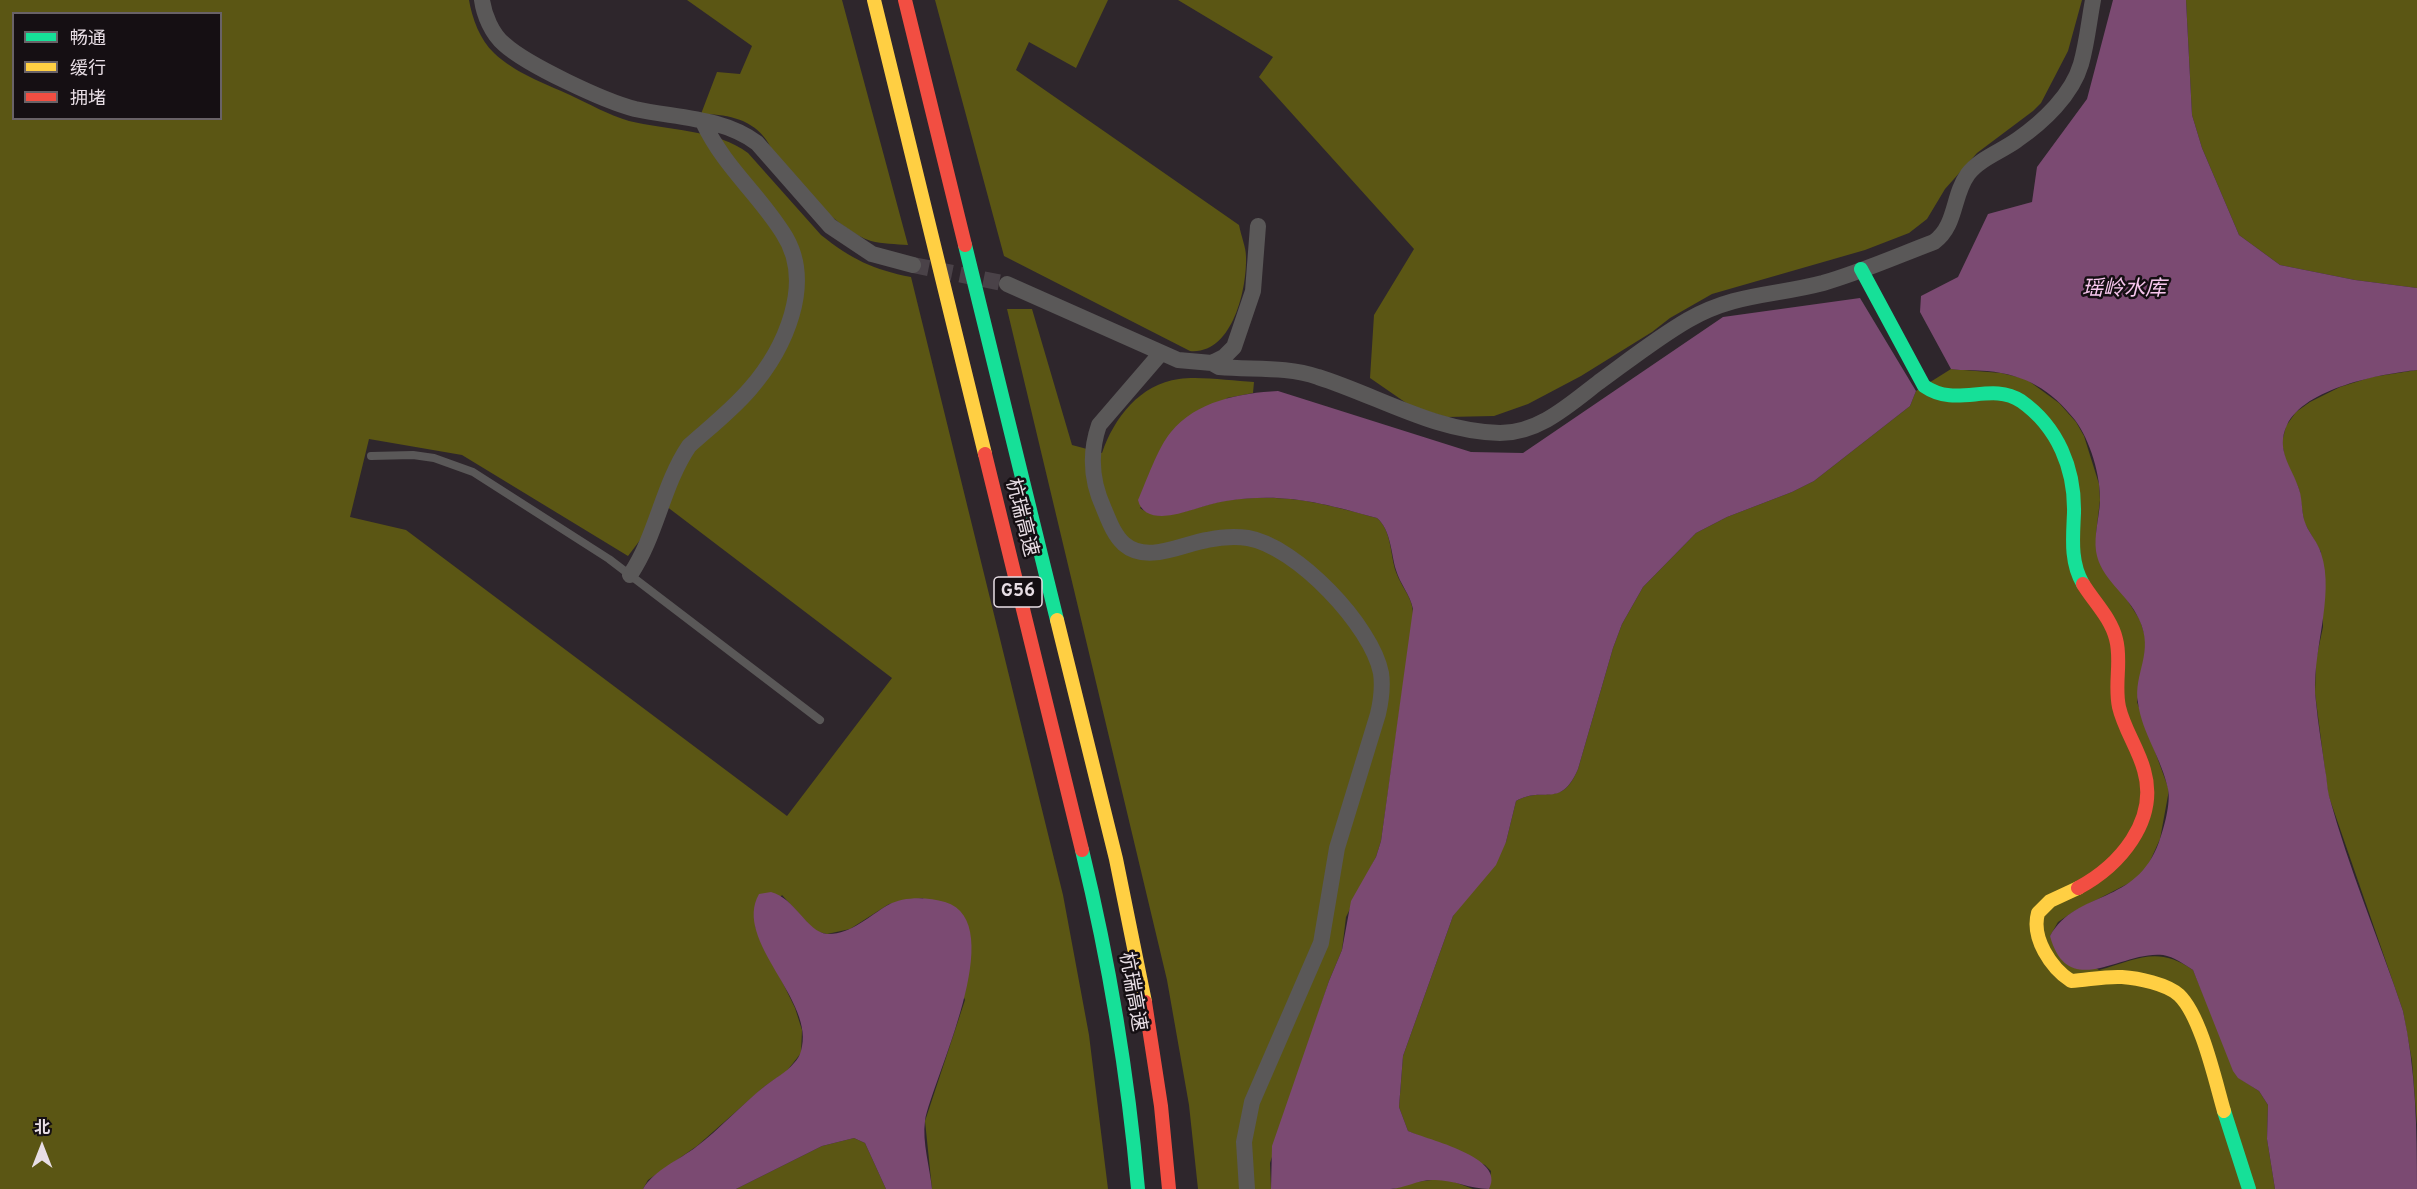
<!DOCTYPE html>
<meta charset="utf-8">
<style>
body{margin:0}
#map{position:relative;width:2417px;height:1189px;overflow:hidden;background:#2e262c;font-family:Overpass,"Noto Sans SC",sans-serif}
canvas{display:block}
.legend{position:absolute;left:12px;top:12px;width:210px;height:108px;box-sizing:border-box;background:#150f13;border:2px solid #696267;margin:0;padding:8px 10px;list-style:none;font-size:18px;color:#e8dee5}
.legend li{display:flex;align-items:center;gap:12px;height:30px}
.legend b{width:30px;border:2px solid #696267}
.north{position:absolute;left:12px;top:1117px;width:60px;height:60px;-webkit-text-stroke:4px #150f13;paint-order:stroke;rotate:0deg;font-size:16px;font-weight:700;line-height:24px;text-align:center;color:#e8dee5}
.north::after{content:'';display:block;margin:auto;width:21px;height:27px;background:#e8dee5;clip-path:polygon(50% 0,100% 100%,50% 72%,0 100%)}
</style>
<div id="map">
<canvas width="2417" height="1189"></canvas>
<ul class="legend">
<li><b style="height:8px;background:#16e098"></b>畅通</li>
<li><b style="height:8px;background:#ffcf43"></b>缓行</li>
<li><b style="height:8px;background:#f24e42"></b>拥堵</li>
</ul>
<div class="north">北</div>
</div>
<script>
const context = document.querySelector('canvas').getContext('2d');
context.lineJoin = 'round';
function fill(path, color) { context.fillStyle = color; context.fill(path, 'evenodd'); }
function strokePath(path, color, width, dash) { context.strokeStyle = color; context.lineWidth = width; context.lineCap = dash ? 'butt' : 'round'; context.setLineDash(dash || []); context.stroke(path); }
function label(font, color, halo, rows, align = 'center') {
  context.font = font + ' Overpass,"Noto Sans SC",sans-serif'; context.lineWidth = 5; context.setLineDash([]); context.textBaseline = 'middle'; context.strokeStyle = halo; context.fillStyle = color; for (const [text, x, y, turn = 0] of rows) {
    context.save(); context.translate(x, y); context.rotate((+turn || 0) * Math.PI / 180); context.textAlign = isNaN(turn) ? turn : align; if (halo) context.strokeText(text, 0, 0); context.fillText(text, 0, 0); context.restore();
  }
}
fill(new Path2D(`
 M0,0H469C472,18 480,40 494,53C515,73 544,83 570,95C589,104 609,115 629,121C665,130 719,130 748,153L821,235C851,259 874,270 911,277L1063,895L1089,1035L1108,1189H932L925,1121L965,1000L923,898L889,904L850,929L827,934L815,931L782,895L755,926L795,1008L802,1030L801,1053L786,1072L765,1086L697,1146L648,1180L643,1189H0ZM14,14H220V118H14ZM369,439L462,455L628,556L666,506L892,678L787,816L406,530L350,517Z
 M687,0H842L908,245C896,244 882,244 871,241C840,231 798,186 778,160C773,153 770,144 764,137C749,118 724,114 701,114L717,72L740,74L752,46Z
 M935,0H1108L1076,68L1029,42L1016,70L1239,225C1241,236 1246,247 1246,257C1247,290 1232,355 1190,351L1004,256Z
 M1178,0H2082L2068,51L2041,103L2033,111L1977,153L1945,189L1927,219L1909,233L1865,250L1712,294L1670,318L1652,332L1581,376L1528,404L1494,416L1447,417L1412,407L1370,378L1374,315L1414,249L1259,77L1273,57Z
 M2186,0H2417V288L2355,280L2280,265L2239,235L2202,148L2192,115Z
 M1007,309H1032L1072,445L1102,453C1114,418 1140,384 1179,379C1200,376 1232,381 1254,382L1253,393L1227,398L1140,508C1164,525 1201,504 1228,500C1287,493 1322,503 1377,518C1392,531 1390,555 1396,572C1402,589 1414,598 1413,617L1381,841L1376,857L1346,917L1342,950L1329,981L1270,1163L1271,1189H1198L1189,1105L1167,980Z
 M1951,369L2001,373L2026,379L2059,403L2076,422L2084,436L2099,484L2100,500L2096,534L2122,592L2140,620L2145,636L2146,653L2137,702L2169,790L2160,839L2146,870L2133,881L2073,912L2058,922L2050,936L2099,970C2137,960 2157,945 2193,970L2239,1078L2259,1091L2268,1105L2267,1139L2275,1189H1489L1491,1171L1485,1165L1408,1131L1399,1107L1403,1056L1453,916L1506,842L1516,801C1545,785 1561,809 1578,769L1613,648L1622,624L1643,587L1696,533L1727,517L1792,492L1814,481L1910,406L1916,391Z
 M2417,370V1125L2412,1061L2403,1011L2328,794L2315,693L2316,660L2323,627L2321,552L2304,522L2299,489L2285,459L2282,442L2286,426L2296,412L2310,402L2340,387L2372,377Z
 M854,1138L865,1143L886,1189H736L822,1146Z
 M1432,1180H1449L1473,1189H1393L1415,1182Z`), '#5b5614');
fill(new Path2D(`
 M2113,0H2186L2192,115L2202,148L2239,235L2280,265L2355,280L2417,288V370C2380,374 2305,388 2287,425C2275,450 2292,467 2299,489C2303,501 2301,514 2306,525C2310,534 2318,543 2321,553C2336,597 2310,655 2316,702C2318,724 2322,747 2325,769C2327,778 2327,788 2329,796C2349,869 2379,940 2403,1011C2416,1070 2417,1129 2417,1189H2275L2267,1139L2268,1105L2259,1091L2238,1078L2233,1071L2193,970C2184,964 2174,957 2163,955C2122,950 2068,1002 2050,936C2077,889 2136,906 2159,842C2164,828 2171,803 2168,789C2162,759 2142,733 2138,703C2133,673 2155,653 2139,619C2128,594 2100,579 2096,551C2094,535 2099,518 2100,502C2101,476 2090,440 2075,420C2050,389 2026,375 1987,371C1975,370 1963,371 1951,369L1920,312L1921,296L1958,277L1988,214L2032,202L2037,167L2087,99Z
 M1860,298L1916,391L1910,406L1814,481L1792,492L1727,517L1696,533L1643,587L1622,624L1613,648L1578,769C1560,810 1545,785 1516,801L1506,842L1496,865L1453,916L1403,1056L1399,1107L1408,1131C1428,1140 1507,1157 1489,1189C1470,1189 1454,1180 1435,1180C1419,1179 1406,1188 1390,1189C1351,1189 1310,1189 1271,1189L1272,1146L1329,981L1342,950L1351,901L1376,857L1381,841L1413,609C1410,594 1400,584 1396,570C1391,553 1391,530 1377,518C1322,503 1284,492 1226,501C1205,504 1184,515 1162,516C1150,516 1141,512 1138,500C1147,480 1157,449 1171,432C1196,401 1240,393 1278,391L1471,452L1523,453L1723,317Z
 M771,892C795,898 807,932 827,934C850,935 869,916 888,905C904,896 928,897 945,902C1012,922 932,1080 925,1121C922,1142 930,1168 932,1189H886L865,1143L854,1138L822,1146L736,1189H643C654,1170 679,1160 696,1147C721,1128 741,1105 765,1086C775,1078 786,1073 794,1063C797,1060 800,1055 801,1051C817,1001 732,941 759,894Z`), '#7b4a72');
strokePath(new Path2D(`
 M913,265L1007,284`), '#4a4248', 16, [16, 8]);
strokePath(new Path2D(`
 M371,456L413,455L434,458L473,472L609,559L820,720`), '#5a5858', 8);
strokePath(new Path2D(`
 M482,0C484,15 492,34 504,44C527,65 604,101 635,109C676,118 722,117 757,143L830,226L872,254L913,265
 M1007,284L1178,360L1212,363L1224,357L1234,347L1253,291L1258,226
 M1161,353L1099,425C1089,454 1091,481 1104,509C1109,521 1114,535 1124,544C1147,564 1182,544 1207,540C1221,537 1235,536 1248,538C1296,546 1372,626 1381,673C1383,687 1381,701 1378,714L1337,848L1321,943L1252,1102L1244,1142L1247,1189
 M1212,363L1219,367C1253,370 1286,366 1318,377C1378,396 1436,432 1500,433C1539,433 1569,405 1599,382C1628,361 1657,338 1688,320C1735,293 1774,296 1823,283C1861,272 1897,256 1934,242C1957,225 1952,196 1968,174C1979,159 2002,151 2017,140C2043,122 2072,95 2081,64C2087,43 2089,21 2093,0
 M630,575C657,535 662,486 689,446C709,428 732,410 750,389C784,350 816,283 783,233C757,192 725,168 703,122`), '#5a5858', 16);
strokePath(new Path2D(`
 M965,245L1057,620
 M1861,269L1924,386C1957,409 1990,381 2021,401C2058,427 2075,469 2074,513C2073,537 2070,562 2083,584
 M1082,850C1109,961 1128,1075 1138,1189
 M2224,1111L2249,1189`), '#16e098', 14);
strokePath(new Path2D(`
 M874,0L985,454
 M1057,620L1116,859L1145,1002
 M2078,888L2050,901L2038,913C2031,938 2051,968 2071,981C2088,980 2105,976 2122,977C2138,978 2167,984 2179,995C2201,1016 2215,1080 2224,1111`), '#ffcf43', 14);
strokePath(new Path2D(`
 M905,0L965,245
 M985,454L1082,850
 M2078,888C2119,866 2159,821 2144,770C2138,748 2124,729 2119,707C2114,684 2122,661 2116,639C2111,618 2094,602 2083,584
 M1145,1002L1161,1106L1169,1189`), '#f24e42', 14);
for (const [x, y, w] of [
 [1018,592,48]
]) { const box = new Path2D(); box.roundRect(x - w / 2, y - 15, w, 30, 4.5); context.fillStyle = '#150f13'; context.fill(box); strokePath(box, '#e8dee5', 1.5); }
label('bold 18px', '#e8dee5', null, [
 ["G56",1018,592]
]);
label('20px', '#e8dee5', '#150f13', [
 ["杭瑞高速",1020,518,76],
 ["杭瑞高速",1131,992,80]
]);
label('italic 21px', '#f7c6ed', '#150f13', [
 ["瑶岭水库",2124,291]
]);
</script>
